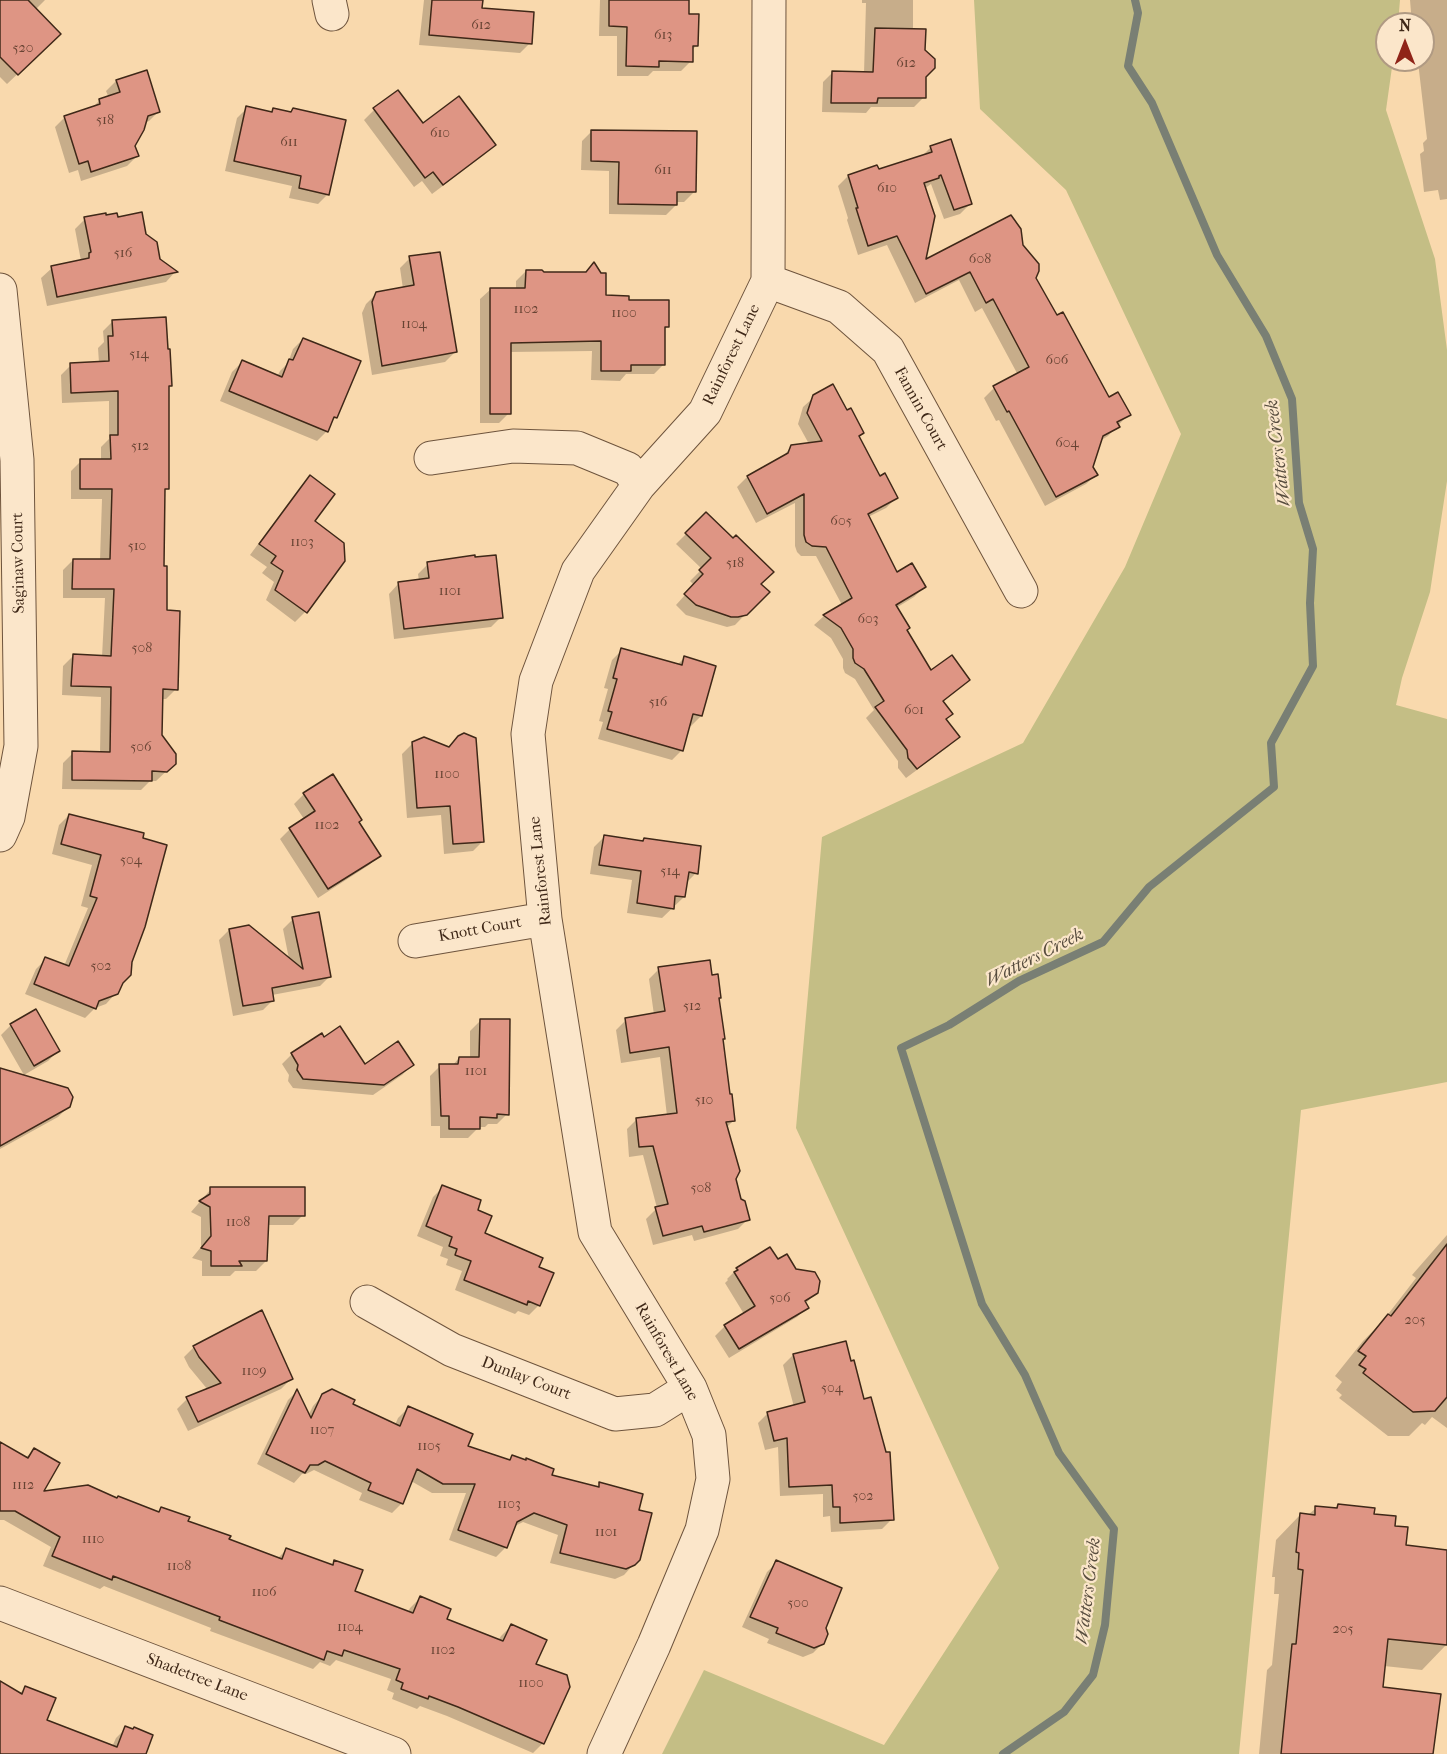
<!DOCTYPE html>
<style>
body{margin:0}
#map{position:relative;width:1447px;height:1754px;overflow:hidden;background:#f9d9ad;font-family:"IM FELL French Canon",serif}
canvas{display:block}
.north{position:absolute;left:1375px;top:12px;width:60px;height:60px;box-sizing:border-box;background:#fbe6ca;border:2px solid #b09a83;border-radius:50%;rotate:0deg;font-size:16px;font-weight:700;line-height:24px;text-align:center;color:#3f2818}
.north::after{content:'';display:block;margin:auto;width:21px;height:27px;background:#8f2418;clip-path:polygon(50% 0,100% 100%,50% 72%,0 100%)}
</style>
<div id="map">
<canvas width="1447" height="1754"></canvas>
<div class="north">N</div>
</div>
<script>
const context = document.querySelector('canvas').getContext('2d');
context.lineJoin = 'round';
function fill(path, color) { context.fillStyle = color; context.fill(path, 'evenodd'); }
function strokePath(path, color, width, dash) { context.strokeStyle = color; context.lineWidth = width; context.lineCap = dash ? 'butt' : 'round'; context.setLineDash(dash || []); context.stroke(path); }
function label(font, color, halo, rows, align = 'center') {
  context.font = font + ' "IM FELL French Canon",serif'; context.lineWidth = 4.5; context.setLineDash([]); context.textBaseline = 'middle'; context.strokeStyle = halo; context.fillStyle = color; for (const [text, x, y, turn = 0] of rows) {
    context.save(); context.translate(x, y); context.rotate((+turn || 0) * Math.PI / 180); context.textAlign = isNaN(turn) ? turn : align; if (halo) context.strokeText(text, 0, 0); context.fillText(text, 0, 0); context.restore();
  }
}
fill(new Path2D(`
 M974,0H1400L1398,24H1387V60H1393L1386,110L1435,259L1447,350V481L1430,592L1402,678L1396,705L1447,719V1082L1301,1110L1239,1754H662L704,1670L884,1745L999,1568L796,1128L822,837L1023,743L1125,567L1181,434L1066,190L980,109Z`), '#c4be85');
fill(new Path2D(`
 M0,0H45L35,10L49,44L7,84L0,77Z
 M424,0H483L479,9L530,43L520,53L419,45Z
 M600,0H688L687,16L697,45L691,51V61L681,71H653L648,76H617V36H599Z
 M862,0H913V30L925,76L924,97L914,107H871L866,113L822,112L823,82L833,72L864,73L866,3H862Z
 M1410,0H1447V199L1440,200L1438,190L1424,192L1420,154L1424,151L1423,143L1427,139L1418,62L1417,60H1423V24H1412Z
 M116,81L159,111L149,121L144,123L134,146L137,156L127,166L81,181L78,170L69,173L55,127L65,117L92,108L100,100L109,98L106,91Z
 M397,92L422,125L494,145L484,155L432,194L422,181L414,187L364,120L374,110Z
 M247,108L270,113L273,110L328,194L318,204L289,198L292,186L225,171L237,118Z
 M592,131L694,192L684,202H676V205L666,215L609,214V171L581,170L582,141Z
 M931,147L970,204L960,214L944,219L931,184L924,189L923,262L1021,246L1034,278L1056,317L1108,399L1129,414L1108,436L1100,441L1092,467L1096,475L1086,484L1045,506L999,420L996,421L984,398L994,388L1018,375L982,308L975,312L959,280L915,303L887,245L858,255L847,220L848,218L838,186L848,176L876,167L878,171L921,157Z
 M85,219H117L145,235L159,260L175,272L166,282L47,306L41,278L52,268L81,261L75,229Z
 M410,258L455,352L445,362L372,375L362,313L366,304L377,293L403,289L400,268Z
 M593,264L605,297L627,301L667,327L664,330V364L654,374H626L620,381L591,380L592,351L510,352L509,413L499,423H480V299L491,289H516V281L526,271L544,274H584Z
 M113,321L170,385L167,388V488L163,492V567L166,612L176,689L166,699H161V735L175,763L156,781H150L141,790L62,789L63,763L73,753H100L101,697L62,695L63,666L73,656L102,657L105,598H63V570L73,560H100L102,499H71V471L81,461H101V447L109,439V401L62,403L61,375L71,365L99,363L98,348L104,342L103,331Z
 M303,339L336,417L330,423L327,431L317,441L220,401L232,372L242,362L277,377L280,371L288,363L293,349Z
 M814,397L858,437L879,478L896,498L886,508L868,517L897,574L924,587L914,597L896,608L906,630L930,673L968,680L942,703L945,720L958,737L948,747L906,778L898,768V761L866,718L874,710L855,679L845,673L843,668V659L831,638L814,625L824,616L842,605L816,556H801L797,552L795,546V503L756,523L737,487L747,477L781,459L792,446L809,444L798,424L803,407Z
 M310,477L313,521L344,560L305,612L295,622L266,600L274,582L262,573L267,567L250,555L300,487Z
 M706,514L733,540L759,584L767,592L735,625L727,627L686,615L676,605L694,585L690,581L702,569L676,544Z
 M428,564L501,617L491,627L394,639L389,594L399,583L419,581L418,574Z
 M622,650L677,665L684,658L701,716L691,726L689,725L682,750L672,760L598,739L603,722L599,721L608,689L604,688L612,660Z
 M412,744L483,841L473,851L444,854L441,815L407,818L402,754Z
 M304,794L358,823L379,856L369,865L318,898L280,839L290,829L304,819L294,804Z
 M69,815L142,834L122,982L116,993L106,1004L95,1008L85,1018L25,994L36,969L46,959L64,966L88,908L81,906L92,865L52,854L59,825Z
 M604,837L642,842L696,873L686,883L684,897L662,918L627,913L632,880L590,874L594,847Z
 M293,919L330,976L320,986L272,995L273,1000L263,1010L233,1016L219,940L229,930L289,959L283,929Z
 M659,969L718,999L723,1039L722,1040L734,1120L726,1128L734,1179L740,1200L748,1219L738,1229L694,1241L692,1235L653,1245L646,1219L657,1208L643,1155L629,1157L627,1129L637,1119L667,1116L660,1057L621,1063L616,1030L626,1020L654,1015L649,979Z
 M480,1021L507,1114L497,1124H488L485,1127H479L468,1138H440V1126H431L430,1076L440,1066H452L459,1058H470V1031Z
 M11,1025L58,1051L48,1061L24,1075L1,1035Z
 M292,1054L364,1066L412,1065L402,1075L373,1095L293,1088L288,1081L289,1075L282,1064Z
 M0,1073L69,1106L58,1117L0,1149Z
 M443,1187L476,1211L483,1234L537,1268L539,1305L529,1315L518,1311L515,1314L455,1290L462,1271L446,1265L448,1259L440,1256L443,1247L417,1236L433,1197Z
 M211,1189L303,1215L293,1225H267L266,1261L256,1271H235L230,1276H202V1261L192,1258L201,1247V1217L191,1212Z
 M1447,1235V1428L1432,1417L1425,1425L1422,1423L1409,1436H1388L1339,1398L1342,1395L1336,1390L1342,1382L1335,1376L1363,1341L1382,1322L1416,1278L1412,1275Z
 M777,1261L795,1270L816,1293L805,1304L807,1307L797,1317L729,1358L715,1336L725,1326L744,1314L725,1283L728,1280L727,1279L737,1269Z
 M194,1347L291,1379L281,1389L188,1431L177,1409L187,1399L208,1390L189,1367L184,1357Z
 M793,1355L863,1401L892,1519L882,1529L831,1532L830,1516L823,1517V1494L780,1496L778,1447L765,1450L758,1423L768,1413L794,1407L783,1365Z
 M297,1391L308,1416L313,1406L323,1395L351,1404L395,1425L398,1418L408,1408L466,1446L508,1461L512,1457L550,1476L596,1488L600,1484L637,1511L634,1564L624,1575L615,1579L550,1563L558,1535L523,1522L513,1527L506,1547L496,1557L449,1540L466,1493H432L411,1481L402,1503L392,1513L359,1500L362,1493L314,1470L306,1474H302L294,1483L257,1464L288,1400Z
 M0,1444L25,1458L34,1450L41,1493L116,1499L157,1513L162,1508L186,1522L227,1540L277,1559L287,1549L331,1566L335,1562L353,1592L408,1612L410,1608L420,1598L445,1620L498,1641L501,1636L511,1626L534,1664L543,1743L533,1753L447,1716L420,1706L417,1709L392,1699L394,1693L387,1690L391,1679L336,1660L330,1666L320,1662L313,1669L210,1631L211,1628L104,1586L100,1589L43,1566L51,1547L4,1520H0Z
 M1338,1506L1373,1515L1393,1527L1405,1547L1447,1551L1446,1645L1422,1670L1384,1666L1382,1689L1432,1754H1259L1267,1670L1272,1665L1279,1594H1274L1275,1577H1272L1276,1540L1300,1515H1308L1316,1508L1335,1509Z
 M777,1562L824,1629L823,1643L813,1653L803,1657L767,1643L769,1639L742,1627L767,1572Z
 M0,1683L19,1694L25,1688L45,1720L112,1747L116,1738L126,1728L144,1754H0Z`), '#0003');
strokePath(new Path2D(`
 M1003,1754L1064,1712L1093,1675L1105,1625L1114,1529L1059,1453L1025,1375L982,1304L901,1048L949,1025L1019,981L1103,942L1149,887L1274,787L1271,743L1313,666L1310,603L1313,549L1299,503L1292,399L1266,336L1217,255L1152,103L1128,66L1138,13L1135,0`), '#797f74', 8);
const building = new Path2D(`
 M0,0H28L61,34L18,75L0,57Z
 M432,0H483L482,8L534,12L532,44L429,35Z
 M609,0H689V14H699L698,46H693V62L659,61V67L626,66L627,27L609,26Z
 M875,28L926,29L925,50L935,59V68L926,77V98H878L877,103H831L832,71L873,72Z
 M147,70L160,112L148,116L144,130L135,146L139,156L91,172L88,161L79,164L64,116L100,104L99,99L120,92L116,80Z
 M398,90L423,123L459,96L496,145L443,185L433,172L425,178L373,108Z
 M246,106L272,112L273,108L291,112L293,108L346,120L329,195L299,188L301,176L234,161Z
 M591,130L697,131L696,192H677V205L618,204L619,162L591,161Z
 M951,139L972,204L954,210L941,175L939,176V178L924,183L935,216L926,259L1011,215L1021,229L1023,245L1039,264V271L1036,278L1057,315L1063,312L1109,397L1118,392L1131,415L1117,422L1120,427L1103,436L1093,467L1098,475L1056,497L1009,411L1007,412L993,386L1029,367L993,299L986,303L970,272L926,294L897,236L868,246L856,208H858L848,175L877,165L879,169L932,152L930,146Z
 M142,212L146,234L157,242L160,259L178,272L57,297L51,266L89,258V253L91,252L84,217L106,213V215L117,213L118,217Z
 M440,252L457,352L382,366L372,302L376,292L414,285L409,256Z
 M594,262L601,273H606V295L629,296V300H669V327H665V365H631V371H601V341L511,343V414H490V288H525L526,270H542L544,272H586Z
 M166,317L168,349H170L172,386H169V489H165L164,566H167V610L180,611L178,690L163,689L162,735L176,754V764L167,772L152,771V781L72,780V751L110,752L111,687L71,686L73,654L111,656L114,589H72L73,559H110L112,489H80V459H111L110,435H118V391L71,393L70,363L109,361L108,336H113L112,320Z
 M303,338L361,361L337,418L334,417L328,432L229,391L242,360L282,377L289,359L293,360Z
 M833,384L847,410L851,408L864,433L859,436L880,476L885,473L898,498L868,514L897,572L912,563L926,587L896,605L910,628L907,630L931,670L952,655L970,680L943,701L953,714L946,719L960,737L917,769L908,758L907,750L875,707L884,701L864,669L855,663L853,658V649L841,628L823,615L852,598L826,547L812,546L806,542L804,535V494L767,514L747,476L788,453L791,445L822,441L807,413L813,395Z
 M310,475L335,494L315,521L344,543L345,561L307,613L275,590L283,571L271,563L276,556L259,544Z
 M706,512L733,538L736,535L774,572L761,584L770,592L747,615L738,617H731L696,605L684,594L703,574L699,570L711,558L685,533Z
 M475,555V557L496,555L503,618L404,629L398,582L429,578L427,562Z
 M621,648L682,665L684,656L716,666L702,716L693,714L683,751L607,729L612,712L608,711L617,679L613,678Z
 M464,733L476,738L484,842L453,844L450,806L417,808L412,742L424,737L449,747L458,736Z
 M333,774L362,820L359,822L381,856L328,889L289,828L315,811L303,793Z
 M69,814L144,833L143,838L167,845L145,927L132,962L131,975L123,983L118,994L99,1001L96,1009L34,984L45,957L69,966L97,898L90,896L101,855L61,844Z
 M604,835L643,841L644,838L701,846L698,874L689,872L685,897L675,896L674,909L637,903L641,871L599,865Z
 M319,912L331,977L272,988L274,1001L243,1006L229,929L249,925L303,969L292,917Z
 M710,960L712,975L718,974L721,998H719L725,1039H723L730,1094H732L735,1121L726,1122L740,1171L736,1179L741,1199L745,1201L750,1220L704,1232L702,1226L663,1236L655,1207L668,1204L653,1146L639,1147L636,1118L677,1113L669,1047L630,1053L625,1018L665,1011L658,967Z
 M36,1009L60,1051L34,1066L10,1024Z
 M480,1019H510L509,1115L497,1114V1118L480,1117V1129H449V1116H441L439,1064H458L459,1057H479Z
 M340,1026L365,1064L398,1041L414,1065L384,1085L303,1079L297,1070L298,1065L291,1053L322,1033L324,1037Z
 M0,1068L68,1088L73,1097L70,1107L0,1146Z
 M442,1185L481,1200L478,1210L492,1216L485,1233L543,1258L539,1267L554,1273L540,1306L528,1301L527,1305L464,1280L471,1261L455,1255L457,1249L449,1246L452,1237L426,1226Z
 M210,1187H305V1216H269L267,1261H239L242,1266H211V1251L201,1248L211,1236L210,1207L199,1201L210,1194Z
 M1447,1244V1397L1435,1411L1413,1412L1363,1373L1366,1369L1359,1365L1366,1356L1358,1351L1388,1314L1391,1316Z
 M770,1247L778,1259L787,1254L796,1269L815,1272L820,1281L818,1293L805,1301L809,1308L739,1349L724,1325L755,1306L734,1272L738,1270L736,1268Z
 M262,1310L293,1379L198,1422L186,1397L221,1383L199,1357L193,1346Z
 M846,1341L851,1361L854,1360L864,1399L871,1397L886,1452H890L894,1520L840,1523V1507H833L832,1485L789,1487L787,1438L774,1441L767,1412L805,1402L793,1354Z
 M297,1389L311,1418L322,1394L332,1389L355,1400L353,1404L400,1426L408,1406L473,1434L468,1446L510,1460L512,1455L526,1460V1458L554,1469L552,1475L599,1487V1482L643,1494L639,1510L652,1513L640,1560L635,1565L626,1569L560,1553L567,1525L534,1513L517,1522L507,1548L458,1530L475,1484H443L417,1469L403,1504L368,1490L371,1483L325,1461L318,1465H310L305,1473L266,1454Z
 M0,1442L28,1458L34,1448L60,1463L44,1491L88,1485L117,1498L118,1496L159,1512L161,1507L190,1517L188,1521L231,1536L229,1539L282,1559L286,1548L333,1565L334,1560L363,1570L355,1591L413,1613L420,1596L451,1609L447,1619L503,1641L511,1624L547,1640L536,1664L567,1675L570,1687L544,1744L458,1707L429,1696L428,1699L401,1689L403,1683L396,1680L400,1669L344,1650L342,1656L327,1651L324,1660L219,1620L220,1617L113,1576L112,1580L52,1556L60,1537L15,1511H0Z
 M1338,1504L1375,1508L1374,1514L1396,1516L1395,1526L1408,1527L1406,1545L1447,1550V1645L1388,1639L1383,1687L1441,1694L1433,1754H1281L1292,1644H1296L1303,1570L1298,1569L1299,1553L1296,1552L1300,1513L1315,1515V1506L1337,1508Z
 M776,1560L842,1588L826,1628L828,1634L824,1644L814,1648L776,1633L778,1628L750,1617Z
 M0,1681L22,1694L25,1686L56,1698L47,1720L117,1747L125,1726L133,1729L134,1727L153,1735L146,1754H0Z`);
fill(building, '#de9584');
strokePath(building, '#3f2818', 1.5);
const minor = new Path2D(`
 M329,0L332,14
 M768,281L839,307L888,350L1021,591
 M0,290L17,460L21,746L8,817L0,835
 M431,458L513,446L577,448L628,469L639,485
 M415,941L545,919
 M367,1302L452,1350L615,1414L655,1410L690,1388
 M0,1603L394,1754
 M604,1754L654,1645L702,1530L713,1479L709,1435L690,1388L595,1232L545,919L528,734L536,681L578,571L639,485L705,412L768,281L769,0`);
strokePath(minor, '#6e543d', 35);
strokePath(minor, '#fbe6ca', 33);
label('14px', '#674333', null, [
 ["612",481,26],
 ["613",663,36],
 ["520",23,49],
 ["612",906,64],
 ["518",105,121],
 ["610",440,134],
 ["611",289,143],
 ["611",663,171],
 ["610",887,189],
 ["516",123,254],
 ["608",980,260],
 ["1102",526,310],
 ["1100",624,314],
 ["1104",414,325],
 ["514",139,355],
 ["606",1057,361],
 ["604",1067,444],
 ["512",140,447],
 ["605",841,522],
 ["1103",302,543],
 ["510",137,547],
 ["518",735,564],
 ["1101",450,592],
 ["603",868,620],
 ["508",142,649],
 ["516",658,703],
 ["601",914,711],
 ["506",141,748],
 ["1100",447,775],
 ["1102",327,826],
 ["504",131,861],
 ["514",670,872],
 ["502",101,967],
 ["512",692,1007],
 ["1101",476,1072],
 ["510",704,1101],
 ["508",701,1189],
 ["1108",238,1223],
 ["506",780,1299],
 ["205",1415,1321],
 ["1109",254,1372],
 ["504",832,1389],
 ["1107",322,1431],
 ["1105",429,1447],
 ["1112",23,1486],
 ["502",863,1497],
 ["1103",509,1505],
 ["1101",606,1533],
 ["1110",93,1540],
 ["1108",179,1567],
 ["1106",264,1593],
 ["500",798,1604],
 ["1104",350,1628],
 ["205",1343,1630],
 ["1102",443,1651],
 ["1100",531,1684]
]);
label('16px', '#3f2818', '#fbe6ca', [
 ["Rainforest Lane",732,355,-64],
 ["Fannin Court",920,409,61],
 ["Saginaw Court",19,563,-91],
 ["Rainforest Lane",541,871,-96],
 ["Knott Court",480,930,-10],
 ["Rainforest Lane",666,1352,60],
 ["Dunlay Court",526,1379,21],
 ["Shadetree Lane",197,1678,21]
]);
label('italic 18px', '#574c3e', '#fbe6ca', [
 ["Watters Creek",1279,453,-97],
 ["Watters Creek",1035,958,-27],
 ["Watters Creek",1089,1591,-83]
]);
</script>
